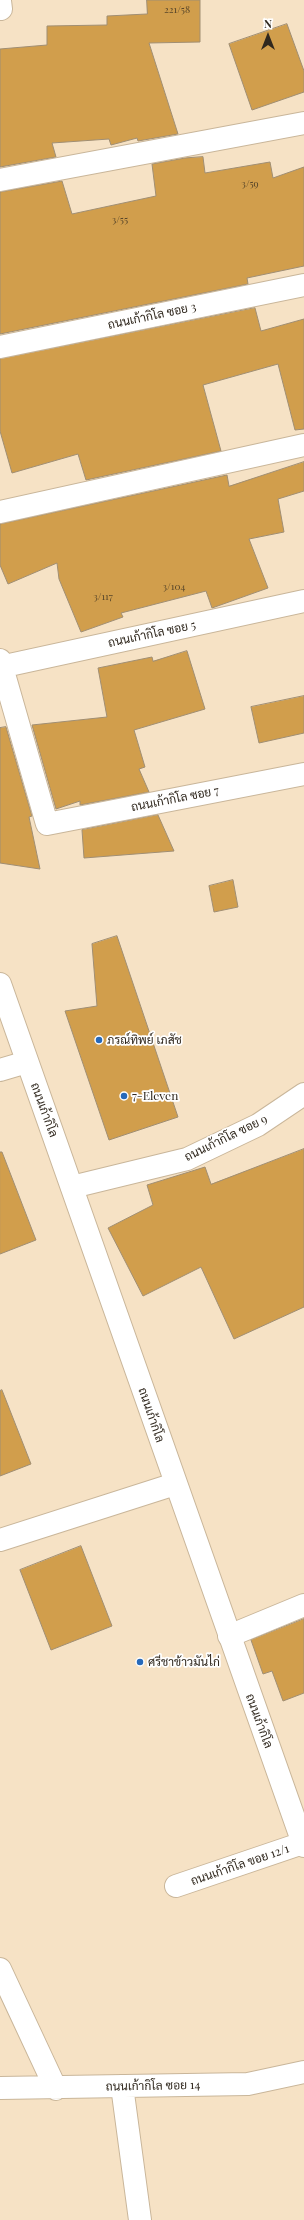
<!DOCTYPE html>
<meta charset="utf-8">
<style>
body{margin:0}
#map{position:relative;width:304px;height:2220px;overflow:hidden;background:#f6e2c5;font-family:"Playfair Display",serif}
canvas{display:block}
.north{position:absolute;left:248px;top:16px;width:40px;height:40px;-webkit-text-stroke:3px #fff;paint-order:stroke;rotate:0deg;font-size:11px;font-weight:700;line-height:16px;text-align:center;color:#30281e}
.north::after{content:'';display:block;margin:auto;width:14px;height:18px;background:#30281e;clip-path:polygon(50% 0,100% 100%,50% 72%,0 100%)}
</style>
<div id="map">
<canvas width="304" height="2220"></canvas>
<div class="north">N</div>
</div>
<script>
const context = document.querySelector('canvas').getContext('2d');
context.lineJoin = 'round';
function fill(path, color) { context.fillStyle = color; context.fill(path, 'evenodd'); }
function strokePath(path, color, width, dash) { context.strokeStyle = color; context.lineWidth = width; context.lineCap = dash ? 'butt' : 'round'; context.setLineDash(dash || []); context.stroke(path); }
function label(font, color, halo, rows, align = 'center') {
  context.font = font + ' "Playfair Display",Sarabun,serif'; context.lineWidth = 3.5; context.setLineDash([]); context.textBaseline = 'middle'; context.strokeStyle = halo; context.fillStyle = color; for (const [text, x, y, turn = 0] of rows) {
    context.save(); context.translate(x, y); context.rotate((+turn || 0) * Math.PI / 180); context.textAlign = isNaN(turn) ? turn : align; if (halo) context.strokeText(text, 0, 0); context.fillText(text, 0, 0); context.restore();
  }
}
const building = new Path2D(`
 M147,0H200V42L149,43L178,134L138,141L137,138L111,145L109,139L52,143L56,157L0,167V49L47,45V26L107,25V16L147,14Z
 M287,24L304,71V92L252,110L229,44Z
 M203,157L205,173L270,162L273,178L304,167V266L247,278L248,284L0,334V192L62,181L72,214L156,196L152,164L185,158Z
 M255,308L261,331L304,319V429L295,430L278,364L203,385L221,451L86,480L78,454L12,473L0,431V359Z
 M304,462V491L278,499L284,532L249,539L268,588L212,608L206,591L121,613L123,617L81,632L59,579L57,563L8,584L0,565V524L227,475L229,486Z
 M187,651L205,709L134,730L145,767L139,769L149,792L80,805V801L56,809L32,725L107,717L98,668L152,657L153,661Z
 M304,696V733L259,743L251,707Z
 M6,727L32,816L29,817L40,869L0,863V728Z
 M158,815L174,851L84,858L82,830Z
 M233,880L238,907L214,912L209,886Z
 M117,936L178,1117L109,1140L65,1011L97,1006L92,944Z
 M304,1149V1307L234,1339L201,1267L143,1296L108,1228L153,1205L147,1185L205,1167L211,1184Z
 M0,1152H2L36,1240L0,1254Z
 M2,1390L31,1464L0,1476V1391Z
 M81,1546L112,1626L51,1650L20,1570Z
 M304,1619V1693L283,1701L272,1671L263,1674L251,1640Z`);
fill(building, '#d19e4c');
strokePath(building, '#a08e73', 1);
const minor = new Path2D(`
 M0,1L1,9
 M0,180L304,123
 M0,347L304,285
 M0,512L304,445
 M0,660L47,824L304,774
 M0,667L304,601
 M0,1070L27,1062
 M72,1187L187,1159L258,1125L304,1094
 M0,1540L175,1484
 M229,1636L304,1605
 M176,1886L303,1843
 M0,1969L56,2089
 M122,2086L140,2220
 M0,2088L248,2084L304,2072`);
const major = new Path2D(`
 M0,984L304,1846`);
strokePath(minor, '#c9b69a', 24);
strokePath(major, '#c9b69a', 24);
strokePath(minor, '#fff', 22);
strokePath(major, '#fff', 22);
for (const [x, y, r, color] of [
 [99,1040,4,"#2669ba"],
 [124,1096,4,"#2669ba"],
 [140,1662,4,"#2669ba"]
]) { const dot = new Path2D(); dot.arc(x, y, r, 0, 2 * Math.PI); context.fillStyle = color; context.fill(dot); strokePath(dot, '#fff', 1.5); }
label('10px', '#58462a', null, [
 ["221/58",177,10],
 ["3/59",250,184],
 ["3/55",120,220],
 ["3/104",174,587],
 ["3/117",103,597]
]);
label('12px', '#30281e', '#fff', [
 ["ถนนเก้ากิโล ซอย 3",152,316,-12],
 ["ถนนเก้ากิโล ซอย 5",152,634,-12],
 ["ถนนเก้ากิโล ซอย 7",175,799,-11],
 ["ถนนเก้ากิโล",44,1110,70],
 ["ถนนเก้ากิโล ซอย 9",226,1138,-26],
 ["ถนนเก้ากิโล",151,1415,71],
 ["ถนนเก้ากิโล",259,1721,70],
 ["ถนนเก้ากิโล ขอย 12/1",240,1865,-19],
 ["ถนนเก้ากิโล ซอย 14",153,2086,-1]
]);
label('12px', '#30281e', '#fff', [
 ["ภรณ์ทิพย์ เภสัช",107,1040],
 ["7-Eleven",132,1096],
 ["ศรีชาข้าวมันไก่",148,1662]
], 'left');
</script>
